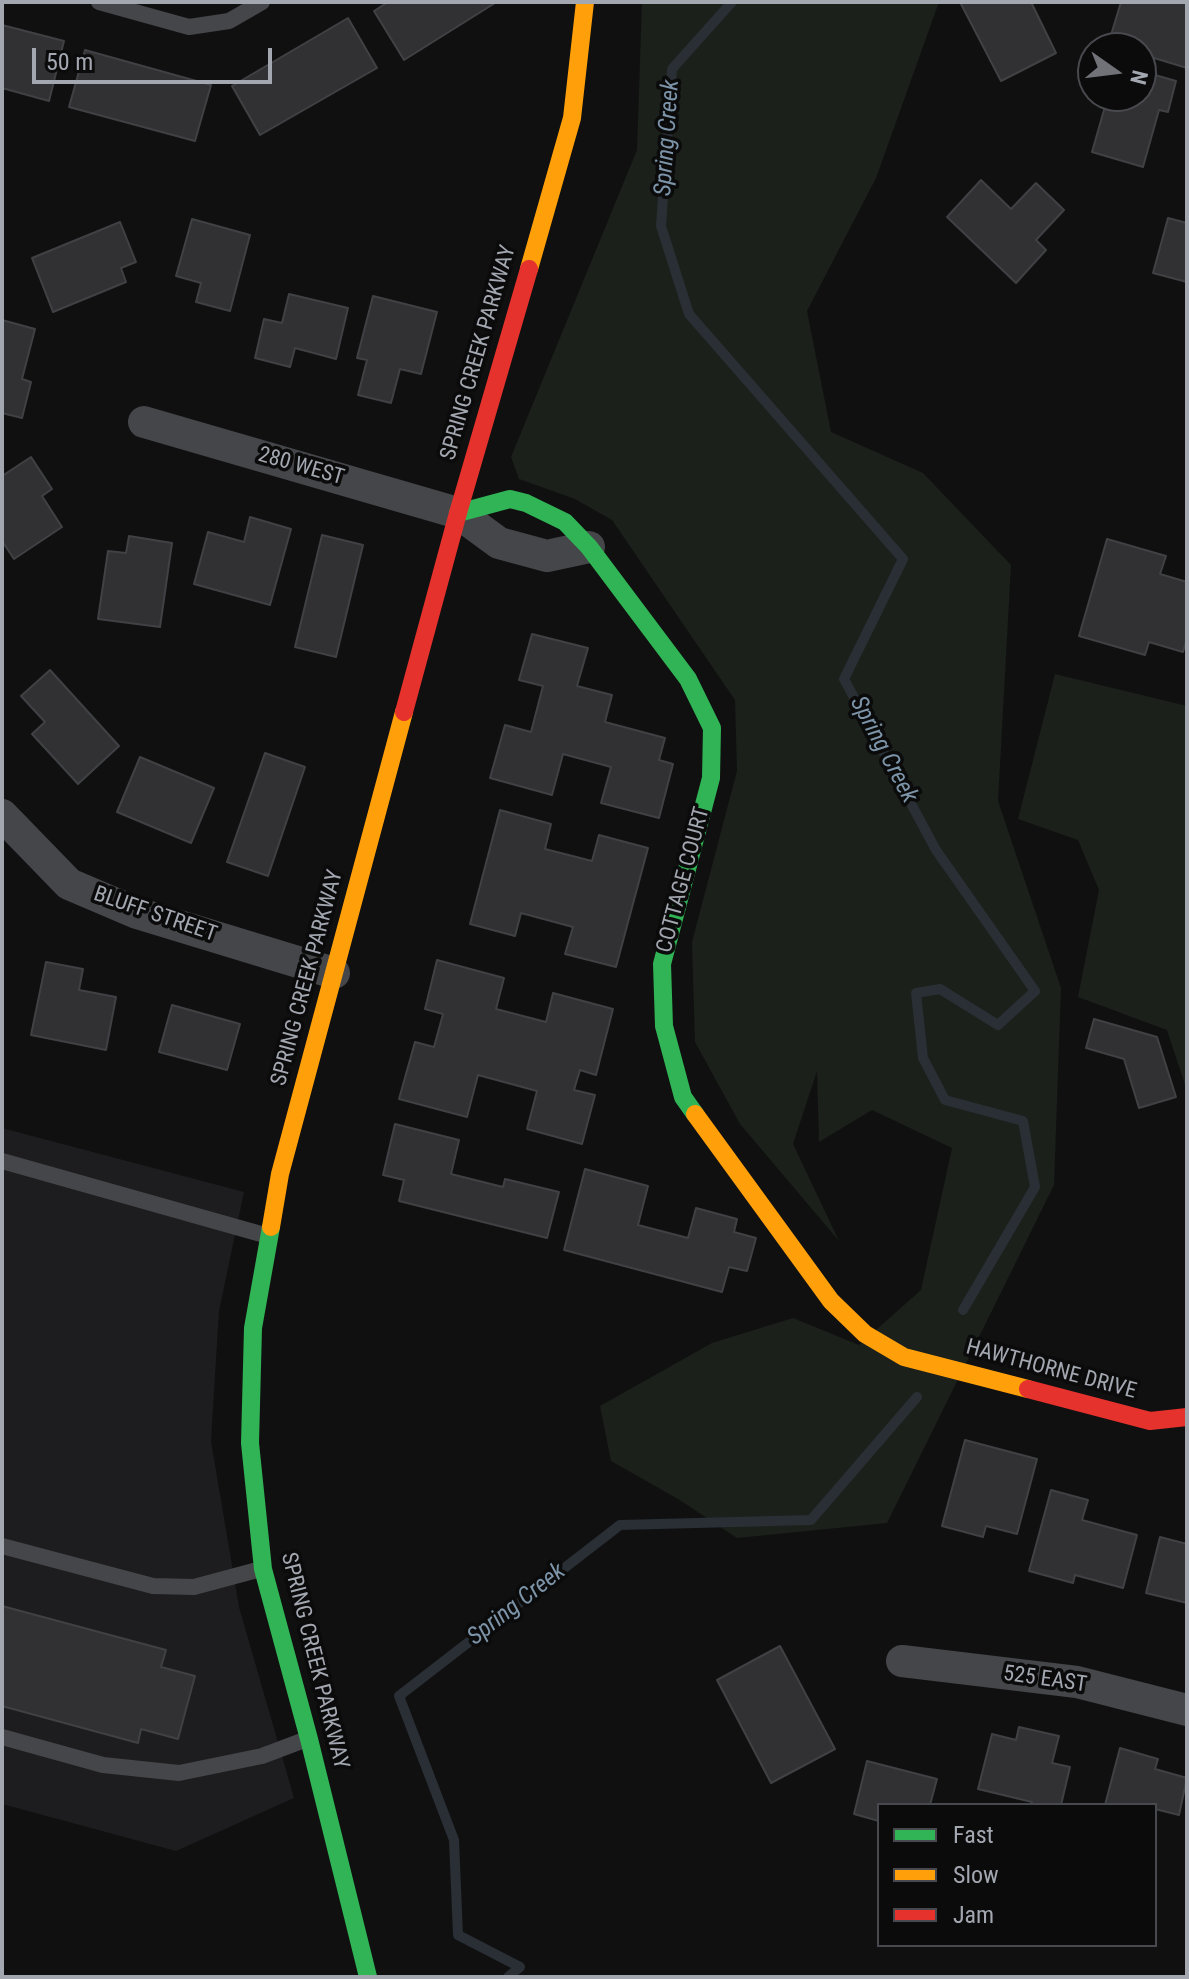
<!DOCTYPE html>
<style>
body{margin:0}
#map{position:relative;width:1189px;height:1979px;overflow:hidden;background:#101011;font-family:"Roboto Condensed",sans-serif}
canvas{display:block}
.frame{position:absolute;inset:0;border:4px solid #a3a7b0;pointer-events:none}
.legend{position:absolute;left:877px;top:1803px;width:280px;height:144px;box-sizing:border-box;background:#0b0b0c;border:2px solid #48494e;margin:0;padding:10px 14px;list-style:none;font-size:24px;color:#a3a7b0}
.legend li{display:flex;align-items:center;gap:16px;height:40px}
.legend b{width:40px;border:2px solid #48494e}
.north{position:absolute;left:1077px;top:32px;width:80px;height:80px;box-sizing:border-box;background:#0b0b0c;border:2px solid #48494e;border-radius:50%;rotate:104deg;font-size:22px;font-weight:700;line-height:32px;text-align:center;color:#a3a7b0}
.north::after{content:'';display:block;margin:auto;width:28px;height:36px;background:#707278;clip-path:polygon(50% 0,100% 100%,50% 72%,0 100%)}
.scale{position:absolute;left:32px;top:48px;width:240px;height:36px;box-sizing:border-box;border:4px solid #a3a7b0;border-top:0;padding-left:10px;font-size:24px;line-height:28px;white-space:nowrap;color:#a3a7b0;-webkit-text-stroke:6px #0b0b0c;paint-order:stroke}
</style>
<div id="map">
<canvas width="1189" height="1979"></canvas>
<div class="frame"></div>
<ul class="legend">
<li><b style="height:10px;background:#30b455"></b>Fast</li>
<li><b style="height:10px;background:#ff9f0a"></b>Slow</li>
<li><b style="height:10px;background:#e5322d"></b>Jam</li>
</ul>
<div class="north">N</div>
<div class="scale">50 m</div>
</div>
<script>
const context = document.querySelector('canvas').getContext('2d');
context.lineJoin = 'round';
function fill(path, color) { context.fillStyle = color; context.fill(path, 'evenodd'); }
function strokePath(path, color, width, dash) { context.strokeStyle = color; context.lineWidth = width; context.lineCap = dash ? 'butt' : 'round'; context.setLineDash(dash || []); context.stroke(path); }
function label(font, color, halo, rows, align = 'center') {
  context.font = font + ' "Roboto Condensed",sans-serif'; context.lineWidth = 7; context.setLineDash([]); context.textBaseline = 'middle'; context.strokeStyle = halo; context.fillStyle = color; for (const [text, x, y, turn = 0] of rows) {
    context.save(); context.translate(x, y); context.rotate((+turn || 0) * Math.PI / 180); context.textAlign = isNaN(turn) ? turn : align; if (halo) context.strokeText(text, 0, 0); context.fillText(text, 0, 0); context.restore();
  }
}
fill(new Path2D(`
 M2,1128L244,1192L219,1311L211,1441L239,1607L294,1798L176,1851L2,1804Z`), '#1d1d1f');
fill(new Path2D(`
 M642,2H939L876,178L807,311L831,432L923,473L1011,565L998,801L1061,988L1054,1185L887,1523L737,1538L678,1499L611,1461L600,1406L712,1343L793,1318L859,1345L921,1290L952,1148L872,1110L819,1142L817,1071L793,1144L839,1241L740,1124L695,1042L692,942L737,771L735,700L612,520L575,499L519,479L511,457L637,150Z
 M1055,674L1187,706V1091L1167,1030L1078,997L1099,890L1078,840L1018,819Z`), '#1b201b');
strokePath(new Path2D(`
 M732,2L672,69L661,226L689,314L903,559L844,679L936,850L1035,991L998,1025L940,989L916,993L923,1058L945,1100L1023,1121L1035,1187L963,1310
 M508,1977L520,1967L458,1935L454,1840L399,1696L620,1525L811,1520L917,1397`), '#292f34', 10);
const building = new Path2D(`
 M388,2H494L495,3L404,60L374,11Z
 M965,2H1031L1056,53L1001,81L961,4Z
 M1121,2H1187V68L1141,54V48H1120L1108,45Z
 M348,18L377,68L260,135L232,86Z
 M2,25L64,41L49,101L2,88Z
 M85,50L211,85L195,141L69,107Z
 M1141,71L1176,81L1168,112L1159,110L1143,167L1092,152L1108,96H1141Z
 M981,180L1011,209L1036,183L1064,210L1036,240L1046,250L1016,283L947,217Z
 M1168,218L1187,223V282L1153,273Z
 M192,219L250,235L230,311L196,302L201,283L176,276Z
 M120,222L136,262L121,268L126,282L53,312L32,258Z
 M289,294L348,308L336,359L295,348L290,367L255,358L264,319L282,323Z
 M373,296L437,312L421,374L400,369L391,403L358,395L367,360L357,358Z
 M2,320L35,329L22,379L31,382L22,418L2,413Z
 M31,457L52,489L42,496L62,527L14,559L2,541V476Z
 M250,517L291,529L270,605L194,584L208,532L244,542Z
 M322,535L363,545L336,657L295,647Z
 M129,536L172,543L160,627L98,619L108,551L126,553Z
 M1107,539L1166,556L1160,574L1187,582V638L1183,652L1149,642L1145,655L1079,636Z
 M532,634L588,648L577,686L612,695L605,722L665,738L659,760L673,764L659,818L601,803L611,767L563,754L552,795L490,778L505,725L531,732L543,686L519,680Z
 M50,670L119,746L78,784L32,734L45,722L21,696Z
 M265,753L305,767L268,876L227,862Z
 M140,757L214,788L191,843L117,812Z
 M500,810L551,824L545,849L592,861L599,835L648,848L616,967L565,954L573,927L521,913L515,936L470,924Z
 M437,960L504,978L496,1009L546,1022L553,993L613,1009L596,1075L580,1070L574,1090L595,1095L582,1144L527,1129L537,1091L478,1075L467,1117L399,1099L415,1042L434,1047L443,1014L425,1009Z
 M46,962L83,969L79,990L116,997L106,1050L31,1035Z
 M172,1005L240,1024L227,1070L159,1052Z
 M1094,1019L1157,1037L1176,1097L1139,1108L1124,1059L1086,1048Z
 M395,1124L459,1140L451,1174L503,1187L505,1179L559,1192L547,1238L399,1201L404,1180L383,1175Z
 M585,1169L648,1186L638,1225L688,1238L696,1208L737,1219L734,1232L756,1238L747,1271L729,1267L722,1292L564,1250Z
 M965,1440L1037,1459L1017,1534L986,1526L983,1537L942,1526Z
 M1051,1490L1088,1500L1082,1520L1137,1535L1123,1588L1075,1575L1073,1583L1029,1571Z
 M1160,1537L1187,1544V1603L1146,1593Z
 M2,1606L166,1650L161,1667L195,1676L178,1739L141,1729L138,1743L2,1706Z
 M780,1646L835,1749L771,1783L717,1680Z
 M1019,1727L1059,1736L1052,1763L1070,1767L1061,1805H1031L1032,1802L978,1789L992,1734L1016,1740Z
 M1120,1748L1158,1759L1155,1769L1187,1778L1179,1815L1155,1809V1805H1105Z
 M867,1761L937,1779L930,1805H879V1821L854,1814Z`);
fill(building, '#313133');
strokePath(building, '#404144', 2);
strokePath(new Path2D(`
 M99,2L189,27L229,21L262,2
 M2,1161L268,1236
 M2,1546L153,1586L194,1587L261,1569
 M2,1737L103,1765L179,1773L262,1756L307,1739`), '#454649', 16);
strokePath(new Path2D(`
 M144,422L458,513L499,543L547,556L589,547
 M2,815L69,884L137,913L334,973
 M902,1661L1077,1682L1187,1710`), '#454649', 32);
strokePath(new Path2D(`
 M458,513L510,499L526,503L565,522L589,547L688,679L712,728L711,778L662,964L664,1026L683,1097L695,1114
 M271,1227L253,1328L250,1443L263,1569L309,1739L368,1977`), '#30b455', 18);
strokePath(new Path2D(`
 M529,269L572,118L585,2
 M695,1114L831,1301L865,1334L904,1357L1028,1389
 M271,1227L280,1174L404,712`), '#ff9f0a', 18);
strokePath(new Path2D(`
 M404,712L458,513L529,269
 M1028,1389L1150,1421L1187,1417`), '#e5322d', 18);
label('22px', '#a3a7b0', '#0b0b0c', [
 ["SPRING CREEK PARKWAY",479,353,-74],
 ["280 WEST",301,467,16],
 ["COTTAGE COURT",684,880,-75],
 ["BLUFF STREET",155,915,19],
 ["SPRING CREEK PARKWAY",308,978,-75],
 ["HAWTHORNE DRIVE",1051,1370,15],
 ["SPRING CREEK PARKWAY",314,1661,76],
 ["525 EAST",1045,1680,8]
]);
label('italic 24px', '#7d94a8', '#0b0b0c', [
 ["Spring Creek",668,138,-86],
 ["Spring Creek",883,750,62],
 ["Spring Creek",517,1605,-38]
]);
</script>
